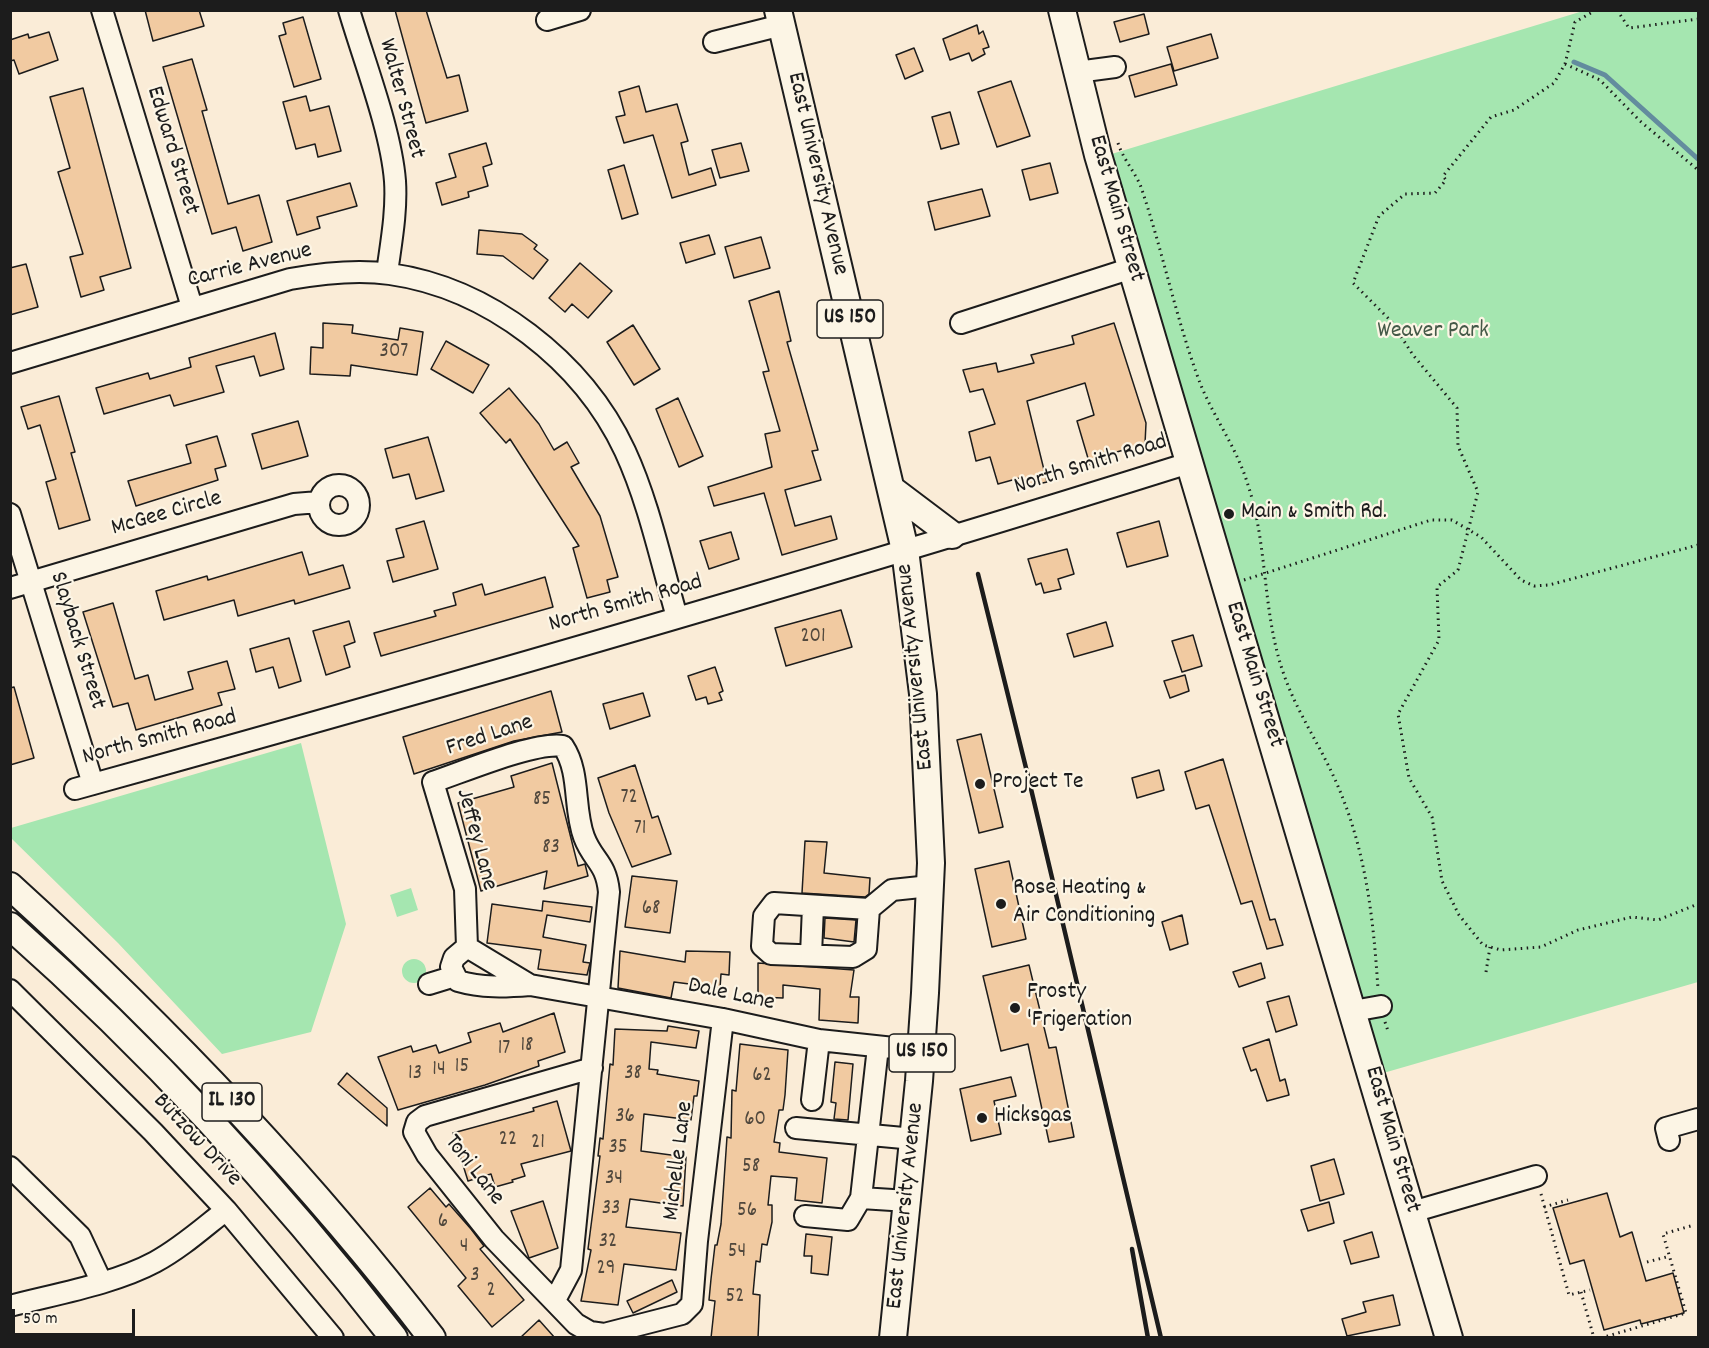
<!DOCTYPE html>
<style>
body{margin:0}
#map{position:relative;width:1709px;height:1348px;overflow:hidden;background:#faecd7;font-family:Dekko,sans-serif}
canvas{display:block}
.frame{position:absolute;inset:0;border:12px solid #1c1c1c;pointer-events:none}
.scale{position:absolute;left:12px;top:1309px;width:123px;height:27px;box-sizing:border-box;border:3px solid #1c1c1c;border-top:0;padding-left:8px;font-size:18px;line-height:21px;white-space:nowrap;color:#1c1c1c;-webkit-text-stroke:4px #fcf5e5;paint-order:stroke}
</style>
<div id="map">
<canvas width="1709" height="1348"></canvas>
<div class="frame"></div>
<div class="scale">50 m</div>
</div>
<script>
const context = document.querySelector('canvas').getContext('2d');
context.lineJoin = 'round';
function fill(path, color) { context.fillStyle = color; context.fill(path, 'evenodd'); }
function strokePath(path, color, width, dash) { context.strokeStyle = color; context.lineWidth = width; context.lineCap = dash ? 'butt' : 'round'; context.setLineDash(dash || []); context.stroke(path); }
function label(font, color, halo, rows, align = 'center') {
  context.font = font + ' Dekko,sans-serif'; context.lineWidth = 4.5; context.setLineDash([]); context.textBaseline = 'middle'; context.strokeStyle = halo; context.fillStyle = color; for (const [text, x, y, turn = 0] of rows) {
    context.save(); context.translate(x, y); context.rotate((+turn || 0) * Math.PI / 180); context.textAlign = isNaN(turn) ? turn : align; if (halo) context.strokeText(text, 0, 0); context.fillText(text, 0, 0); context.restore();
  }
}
fill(new Path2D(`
 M1583,11H1698V982L1373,1076L1105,156Z
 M301,743L346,924L311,1032L222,1054L118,943L11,838V828Z
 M411,888L418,910L397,917L390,895Z
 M402 971a12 12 0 1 1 24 0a12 12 0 1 1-24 0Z`), '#a5e6b0');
strokePath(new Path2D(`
 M1574,62L1605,75L1698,159`), '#638c9e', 5);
const building = new Path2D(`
 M145,10H199L204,26L153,41Z
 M395,10H426L447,78L459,75L468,111L426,123Z
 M1144,14L1149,34L1120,42L1114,22Z
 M303,17L321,79L294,87L279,36L286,34L283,23Z
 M977,25L979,34L983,31L989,47L983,49L985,54L972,61L969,53L950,60L943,39Z
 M49,32L58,60L19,74L14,60L10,61V40L28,34L29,38Z
 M1211,34L1218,58L1174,71L1167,47Z
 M914,48L923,71L905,79L896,55Z
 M192,59L207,110L202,111L228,204L259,195L272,242L243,251L236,227L212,234L163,67Z
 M1171,64L1177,85L1135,97L1129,76Z
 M1011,81L1030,136L997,147L978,92Z
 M639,86L646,112L677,104L688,141L681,143L689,175L711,168L716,185L672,198L653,135L624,143L616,117L625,115L619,92Z
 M83,88L131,268L100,277L104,290L81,297L70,257L83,254L58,172L70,168L50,97Z
 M306,96L310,111L329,106L341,151L318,157L315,144L296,149L283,102Z
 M950,112L959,144L941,149L932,117Z
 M486,143L492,164L483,167L488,186L468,192L469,197L442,205L436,183L456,177L449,154Z
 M741,143L749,171L720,178L712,150Z
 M1050,163L1058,193L1030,200L1022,170Z
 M624,165L638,214L622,219L608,170Z
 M350,183L357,206L317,217L320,228L297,235L287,201Z
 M982,189L990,216L935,230L928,202Z
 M479,230L522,234L537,245L534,249L548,260L533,279L503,256L477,254Z
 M709,235L715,254L686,263L680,243Z
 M761,237L770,268L734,278L725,247Z
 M580,263L612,291L588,318L572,304L565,312L549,298Z
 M26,264L38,307L10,315V268Z
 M779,291L791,341L787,342L818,450L812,451L821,480L785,490L795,526L831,516L837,539L782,555L764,493L714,506L708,487L772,467L765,434L780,431L763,372L769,371L749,301Z
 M323,323L353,325L352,333L398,340L400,328L423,332L417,375L351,365L350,376L310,374L311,347L323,348Z
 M1114,323L1146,423L1145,444L1106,455L1107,460L1090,465L1077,421L1094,415L1085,383L1027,401L1047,482L1025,487L1023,477L998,484L990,457L976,461L969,432L995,424L983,389L970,392L963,370L996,363L998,372L1034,363L1031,355L1074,344L1072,336Z
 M633,325L660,369L634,385L607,342Z
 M275,333L284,369L260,376L254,356L216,366L224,392L174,406L170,395L104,414L96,388L148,373L150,379L191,367L189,358Z
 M446,341L489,365L473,393L431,369Z
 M509,388L539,424L554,450L567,442L579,463L571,467L600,516L618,577L607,580L610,592L587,598L573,548L579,546L510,439L506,443L480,413Z
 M59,396L75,452L71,453L90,520L59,529L46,482L56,479L40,425L28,429L21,407Z
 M678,398L703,456L679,467L656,409Z
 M298,421L308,456L262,469L252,434Z
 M217,436L226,466L215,469L218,480L136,506L128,481L191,463L186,445Z
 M428,437L444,491L416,499L409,474L393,478L385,449Z
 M424,521L438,569L393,582L387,561L404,557L396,529Z
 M1159,521L1168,556L1127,567L1117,533Z
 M731,532L739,559L709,569L700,541Z
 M1067,549L1074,574L1058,579L1061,589L1044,593L1041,583L1036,585L1028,559Z
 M302,552L309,575L343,565L350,588L295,604L294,600L238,616L234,600L164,620L156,591L207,576L208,580Z
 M545,577L553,607L381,656L374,633L436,616L434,611L456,605L453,593L482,584L485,595Z
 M113,603L135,679L148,675L155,700L193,689L188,672L227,661L235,689L218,693L222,705L136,730L128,703L113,707L83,612Z
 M841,610L852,647L786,666L775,628Z
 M349,621L355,642L344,646L350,667L326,675L313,631Z
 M1106,622L1113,646L1074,657L1067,634Z
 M1193,635L1202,666L1182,672L1172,641Z
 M289,638L301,681L279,688L273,667L256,672L250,649Z
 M715,667L723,691L719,693L722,700L708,704L706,697L696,700L688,676Z
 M1185,675L1189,691L1170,698L1164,681Z
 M14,687L34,758L10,765V688Z
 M551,691L562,732L514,741L414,774L403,737Z
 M643,693L650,716L610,729L603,704Z
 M981,734L1003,827L979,833L957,740Z
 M1223,759L1270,920L1275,919L1283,945L1267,949L1252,901L1241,904L1209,805L1196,809L1185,772Z
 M552,763L578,866L585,864L588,876L544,889L547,871L481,891L458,803L514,787L511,776Z
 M635,765L652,818L658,816L671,854L632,867L609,813L598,778Z
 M1159,770L1164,790L1137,798L1132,778Z
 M805,841L827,842L824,873L870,878L869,894L865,897L802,893Z
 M1009,861L1026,939L992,947L975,869Z
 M632,876L677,881L670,933L625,927Z
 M543,901L592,907L590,922L547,915L543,937L586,945L583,962L590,963L587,975L538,969L541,950L487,943L492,904L542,911Z
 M1182,915L1188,944L1170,950L1162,922Z
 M825,918L856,920L854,942L824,938Z
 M620,951L685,962L686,951L730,952L729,975L721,974L720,988L674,982L671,998L618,988Z
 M758,963L854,970L850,997H859L858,1023L819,1020L820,989L783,985V998L758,997Z
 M1261,963L1265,978L1239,987L1233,972Z
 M1029,965L1049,1048L1056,1047L1074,1137L1049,1142L1028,1044L1001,1051L983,976Z
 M1289,996L1297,1025L1276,1032L1267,1002Z
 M554,1013L565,1052L538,1061L539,1066L485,1085L398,1110L378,1057L411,1046L413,1052L436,1045L439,1053L471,1042L468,1033L500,1023L503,1032Z
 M668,1026L699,1031L696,1048L651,1042L649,1069L658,1070L657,1074L699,1081L697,1096H694L691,1120L644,1114L641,1151L686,1157L683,1206L630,1199L626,1227L681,1233L676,1270L624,1264L618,1305L581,1301L591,1250L588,1249L600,1156H598L600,1138L603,1139L610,1064L613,1065L615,1029L667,1031Z
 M1269,1039L1280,1081L1285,1079L1289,1095L1267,1101L1256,1069L1251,1071L1243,1048Z
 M740,1044L788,1050L785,1095L783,1110H779L774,1142L780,1143L779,1152L827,1158L822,1203L795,1200L797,1178L771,1176L768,1205H772V1222L767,1245L762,1244L760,1262L756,1261L753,1294L760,1295L758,1338H711L715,1301L709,1300L711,1279L715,1245H717L721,1224L727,1137L731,1138L732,1090L736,1091Z
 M835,1062L853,1064L848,1120L834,1119L836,1103L831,1102Z
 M347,1073L387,1108V1126L338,1084Z
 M1011,1077L1016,1096L994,1101L1001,1134L971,1141L960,1089Z
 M557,1101L571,1151L521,1164L525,1176L512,1180L513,1182L495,1187L491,1174L468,1181L453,1133L534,1111L533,1108Z
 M1334,1159L1344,1194L1320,1201L1311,1166Z
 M430,1188L446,1207L449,1204L471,1229L484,1246L480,1249L524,1300L492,1327L458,1286L466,1278L408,1207Z
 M1607,1193L1620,1237L1632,1232L1646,1281L1673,1273L1684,1313L1641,1324L1640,1320L1604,1330L1584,1260L1570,1264L1553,1208Z
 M543,1201L558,1248L529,1258L511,1211Z
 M1329,1202L1334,1223L1308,1231L1301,1210Z
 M1372,1232L1379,1257L1351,1264L1344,1241Z
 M806,1234L832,1237L828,1275L811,1273L812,1256H804Z
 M672,1280L677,1292L633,1313L627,1301Z
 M1393,1295L1400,1325L1347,1336L1342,1319L1366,1312L1363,1302Z
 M539,1320L555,1338H520Z`);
fill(building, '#f1caa1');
strokePath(building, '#1c1c1c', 1.5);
const minor = new Path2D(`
 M102,10L192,307
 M349,10C364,61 391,130 395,181C397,212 391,243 387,273
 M547,20L580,10
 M714,42L782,25
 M1077,72L1115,67
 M961,323L1132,268
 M10,363L290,279C323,273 357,269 390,274C489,288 583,361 625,451C649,503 661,562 677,617
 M319 505a20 20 0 1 1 40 0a20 20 0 1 1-40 0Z
 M10,514L93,784
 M10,588L294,504L319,502
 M75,789C448,686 820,579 1189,463
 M869,909L866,949L853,957L771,954L762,946L764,916L774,903L869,909L892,890L930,886
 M467,947L465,889L433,782C463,772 536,741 563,746C581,773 573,808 584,837C593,861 606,862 609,892L571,1270L555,1300
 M811,955L813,906
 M429,984L455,976
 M530,985C505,987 482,988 458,981L451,967L454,958L467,947L530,985L723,1019L819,1040L922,1051
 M10,990L153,1132L226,1210L333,1338
 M1353,1011L1381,1006
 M878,1047L861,1198L908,1201
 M592,1068L425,1116L417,1122L414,1132L427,1155L494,1239L576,1324L590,1332L604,1334L682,1314L692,1304L697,1241L723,1019
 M812,1100L819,1040
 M796,1128L914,1139
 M1669,1140L1666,1128L1698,1119
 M10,1167L80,1236L101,1281
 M1412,1212L1536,1176
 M805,1216L848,1220L861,1198
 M10,1306C56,1294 114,1284 155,1262C181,1248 203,1228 226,1210`);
const major = new Path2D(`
 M778,10L905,550L923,694L931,863L925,993L919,1081L893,1338
 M1062,10L1098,155L1449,1338
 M891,489L952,535
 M10,886C163,1025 306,1174 432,1338
 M10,926C150,1050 279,1190 394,1338`);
strokePath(minor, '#1c1c1c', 24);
strokePath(major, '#1c1c1c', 30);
strokePath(new Path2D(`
 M1596,10L1575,22L1565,64L1554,83L1514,110L1491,117L1443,176L1446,180L1435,193L1405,194L1379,216L1353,283L1391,321L1413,355L1457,408L1458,446L1478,492L1458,570L1437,587L1439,640L1398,714L1409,778L1432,817L1442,881L1459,915L1483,945L1501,950L1541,947L1578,930L1632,917L1658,920L1698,904
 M1617,10L1629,28L1698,19
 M1565,64L1600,80L1640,121L1698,170
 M1118,143C1123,159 1135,172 1141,187C1163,252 1176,319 1200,383C1214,418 1237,448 1248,485C1268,546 1262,610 1283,672C1295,708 1316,739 1332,773C1365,843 1373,913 1378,989
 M1244,580L1431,520H1452L1469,530L1481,537L1521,580L1534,586L1549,585L1698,545
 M1486,972L1490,947
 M1385,1022L1388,1031
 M1541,1194L1569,1295L1590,1290
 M1544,1207L1568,1200
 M1647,1262L1670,1256
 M1581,1292L1594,1338
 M1601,1338L1686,1313L1663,1234L1694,1225`), '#1c1c1c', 3, [1.5, 4.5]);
strokePath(minor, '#fcf5e5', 20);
strokePath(major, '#fcf5e5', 26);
strokePath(new Path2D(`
 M978,574L1027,772L1161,1338
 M1132,1249L1148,1338`), '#1c1c1c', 4.5);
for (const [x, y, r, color] of [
 [1229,514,6,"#1c1c1c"],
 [980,784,6,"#1c1c1c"],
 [1001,904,6,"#1c1c1c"],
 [1015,1008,6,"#1c1c1c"],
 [982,1118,6,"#1c1c1c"]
]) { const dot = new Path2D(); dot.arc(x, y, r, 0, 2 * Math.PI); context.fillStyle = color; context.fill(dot); strokePath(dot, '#fcf5e5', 2); }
label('21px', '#51483d', null, [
 ["307",394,353],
 ["201",813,638],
 ["72",629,799],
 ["85",542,801],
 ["71",640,830],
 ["83",551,849],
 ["68",651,910],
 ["18",527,1047],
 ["17",504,1050],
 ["15",462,1068],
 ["14",439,1071],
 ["13",415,1075],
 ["38",633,1075],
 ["62",762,1077],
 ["36",625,1118],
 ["60",755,1121],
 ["22",508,1141],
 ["21",538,1144],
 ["35",618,1149],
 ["58",751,1168],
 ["34",614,1180],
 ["33",611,1210],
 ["56",747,1212],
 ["6",443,1223],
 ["32",608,1243],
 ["4",464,1248],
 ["54",737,1253],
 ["29",606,1270],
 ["3",475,1277],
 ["2",491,1292],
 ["52",735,1298]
]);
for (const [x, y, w] of [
 [850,319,66],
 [922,1053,66],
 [232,1102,60]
]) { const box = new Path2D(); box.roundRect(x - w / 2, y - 19, w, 38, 4.5); context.fillStyle = '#fcf5e5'; context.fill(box); strokePath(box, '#1c1c1c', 1.5); }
label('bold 22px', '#1c1c1c', null, [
 ["US 150",850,319],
 ["US 150",922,1053],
 ["IL 130",232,1102]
]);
label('24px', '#1c1c1c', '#fcf5e5', [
 ["Walter Street",400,99,75],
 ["Edward Street",171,151,73],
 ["East University Avenue",816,174,77],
 ["East Main Street",1115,209,74],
 ["Carrie Avenue",250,267,-14],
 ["North Smith Road",1091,466,-17],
 ["McGee Circle",167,515,-16],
 ["North Smith Road",626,605,-16],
 ["Slayback Street",76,641,73],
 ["East University Avenue",917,667,-96],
 ["East Main Street",1253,675,73],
 ["Fred Lane",490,737,-18],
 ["North Smith Road",160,739,-15],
 ["Jeffey Lane",475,840,75],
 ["Dale Lane",731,996,12],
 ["East Main Street",1391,1140,74],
 ["Butzow Drive",196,1141,47],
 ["Michelle Lane",680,1161,-83],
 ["Toni Lane",473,1171,52],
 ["East University Avenue",907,1206,-84]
]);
label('24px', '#455948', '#fcf5e5', [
 ["Weaver Park",1433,333]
]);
label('24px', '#1c1c1c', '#fcf5e5', [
 ["Main & Smith Rd.",1241,514],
 ["Project Te",992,784],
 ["Rose Heating &",1013,890],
 ["Air Conditioning",1013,918],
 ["Frosty",1027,994],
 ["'Frigeration",1027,1022],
 ["Hicksgas",994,1118]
], 'left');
</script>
